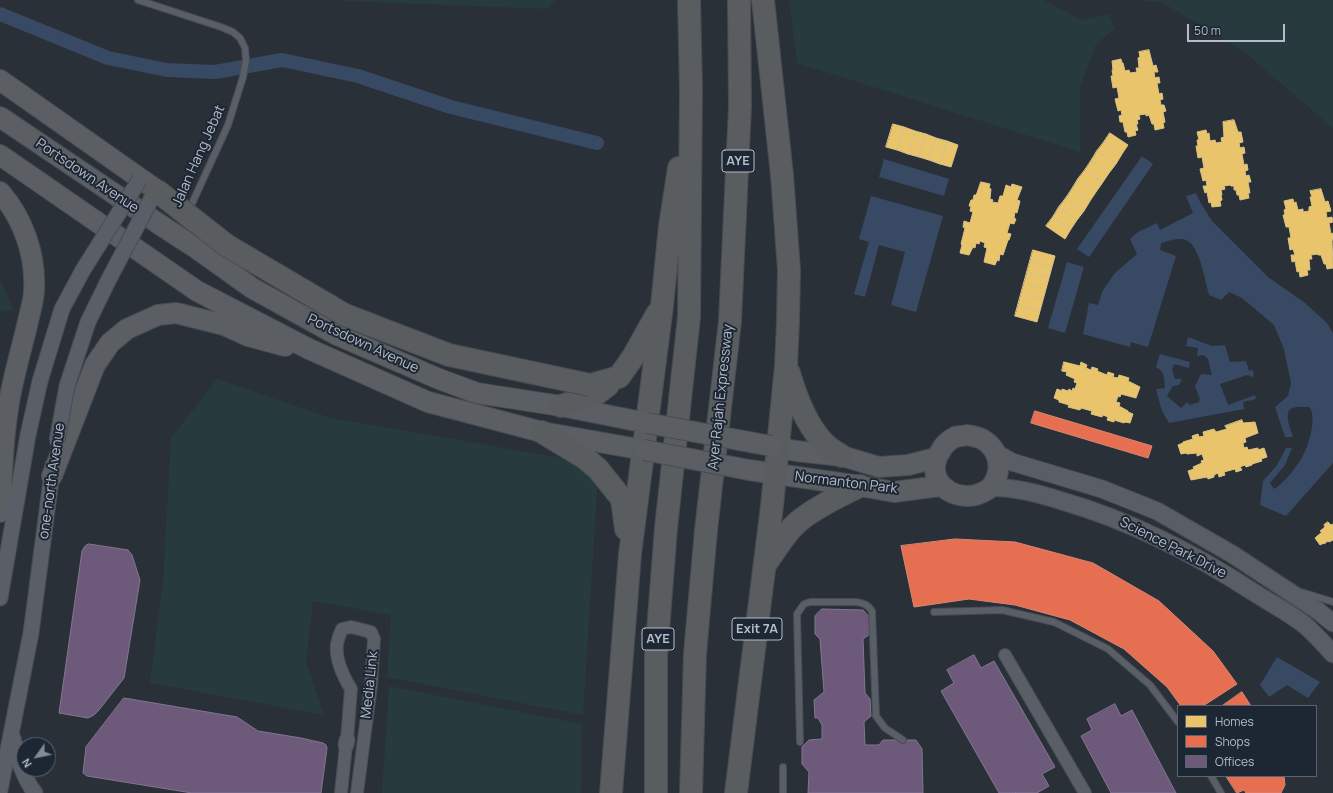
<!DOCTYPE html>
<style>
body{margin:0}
#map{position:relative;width:1333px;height:793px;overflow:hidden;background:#2a3038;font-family:Manrope,sans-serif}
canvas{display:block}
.legend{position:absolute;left:1177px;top:705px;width:140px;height:72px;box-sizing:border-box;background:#1d2633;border:1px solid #59626f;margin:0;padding:5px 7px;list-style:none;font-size:12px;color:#b4bcc9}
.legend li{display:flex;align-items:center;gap:8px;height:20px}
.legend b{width:20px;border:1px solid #59626f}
.north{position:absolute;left:16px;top:737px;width:40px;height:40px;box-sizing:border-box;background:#1d2633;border:1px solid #59626f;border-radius:50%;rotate:237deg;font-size:11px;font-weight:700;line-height:16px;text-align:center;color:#b4bcc9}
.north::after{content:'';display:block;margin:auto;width:14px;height:18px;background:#848b96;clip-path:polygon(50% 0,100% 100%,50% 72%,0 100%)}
.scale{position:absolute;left:1187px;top:24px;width:98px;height:18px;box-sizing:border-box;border:2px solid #b4bcc9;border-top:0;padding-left:5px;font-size:12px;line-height:14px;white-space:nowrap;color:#b4bcc9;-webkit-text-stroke:3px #1d2633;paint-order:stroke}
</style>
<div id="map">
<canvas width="1333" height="793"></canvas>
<ul class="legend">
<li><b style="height:11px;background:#e9c46a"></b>Homes</li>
<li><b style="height:11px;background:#e76f51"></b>Shops</li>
<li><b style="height:11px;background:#6d597a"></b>Offices</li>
</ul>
<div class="north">N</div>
<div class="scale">50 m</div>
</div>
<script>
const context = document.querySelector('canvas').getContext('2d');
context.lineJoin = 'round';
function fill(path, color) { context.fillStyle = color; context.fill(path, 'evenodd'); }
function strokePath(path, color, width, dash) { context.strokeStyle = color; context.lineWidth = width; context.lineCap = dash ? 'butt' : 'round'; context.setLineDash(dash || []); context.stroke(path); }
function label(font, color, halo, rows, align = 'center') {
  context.font = font + ' Manrope,sans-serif'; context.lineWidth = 4; context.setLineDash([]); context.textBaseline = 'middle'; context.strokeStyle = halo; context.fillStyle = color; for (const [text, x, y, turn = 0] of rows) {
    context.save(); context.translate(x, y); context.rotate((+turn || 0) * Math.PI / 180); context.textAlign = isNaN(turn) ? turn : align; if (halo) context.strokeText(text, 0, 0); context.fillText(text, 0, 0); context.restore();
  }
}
fill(new Path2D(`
 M341,0H555L547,9L344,1Z
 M789,0H1044L1081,20L1109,14L1115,29L1096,44L1080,88V152L797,63Z
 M1131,0H1333V128L1242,50L1161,2Z
 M0,278L13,310L0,312Z
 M217,379L331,418L574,460L598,478L583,715L387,677L391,615L313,601L306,662L324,715L150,683L163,581L171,438Z
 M389,686L582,724L581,793H382Z`), '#273a3e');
fill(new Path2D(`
 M1142,156L1153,164L1089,257L1077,249Z
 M884,159L949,179L944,196L879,177Z
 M1196,193L1199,200L1212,221L1268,277L1305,303L1327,323L1333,333V463L1286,516L1260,505L1263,481L1277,465L1286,448H1292L1285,465L1270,483L1274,489C1285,482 1294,470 1301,459C1308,449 1318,417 1309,407C1304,407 1297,406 1293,408C1282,411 1291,430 1293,437H1285L1275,407L1288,396L1291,383L1284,349L1274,325L1242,298L1229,292L1221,300L1209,295C1205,281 1200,246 1186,240C1178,237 1168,241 1161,243L1160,250L1176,256L1148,347L1131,342L1130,347L1083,334L1089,303L1098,305L1103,290L1115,273L1137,254L1130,239L1138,232L1157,223L1160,230L1193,213L1186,196Z
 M871,196L943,216L916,312L891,305L905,252L879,245L865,297L854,294L869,242L859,239Z
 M1067,262L1084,267L1065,333L1048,328Z
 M1188,337L1212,346L1225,345L1230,362L1246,361L1249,371L1253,370L1254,377L1247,375L1220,384L1228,405L1255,395L1256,399L1243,402L1244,409L1169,423L1162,411L1156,389L1165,388C1164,378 1165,372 1156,367L1160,354L1190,362L1189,368L1174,364L1172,370L1175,379H1182L1179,385L1173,386L1167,396L1181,408L1187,402L1190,405L1199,402L1200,399L1195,386L1201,374L1212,375L1208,359L1204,355L1197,356L1198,348L1186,346Z
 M1277,657L1320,682L1308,698L1287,685L1269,697L1260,685Z`), '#384963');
const homes = new Path2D(`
 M1149,50L1153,66L1156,65L1158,72H1154L1155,78L1159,77L1160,83H1157L1159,94L1162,93L1163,99L1160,100L1161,105H1164L1166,111L1163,112L1165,122L1163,123L1164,128L1155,130L1154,124H1152L1149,115L1146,116V114L1139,115L1140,119L1137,120L1138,124H1136L1138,130L1135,131L1136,135L1128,137L1127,132H1125L1123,122H1120L1119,116L1122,115L1121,110L1118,111L1115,99L1119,98L1117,87L1113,88L1111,76H1113L1112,70H1113L1112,61L1121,59L1122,63H1123L1125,71L1129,70L1130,73L1137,72L1136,68H1139L1138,58L1140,57L1139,52Z
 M1234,120L1238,132H1241L1243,142L1239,143L1240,148L1244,147L1245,153L1242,154L1244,165L1247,164L1248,170L1245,171L1246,176L1249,175L1251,182H1248L1250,193H1248L1249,198L1240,200L1239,195H1237L1236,190H1234V186H1231L1230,185L1224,186L1225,189L1221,190L1222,195H1221L1222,200L1220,201L1221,206L1212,207L1211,202L1209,203L1207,192L1205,193L1203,186H1207L1206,180L1203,181L1200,169L1204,168L1202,157L1198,158L1196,146H1198L1197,140H1199L1197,132L1206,130L1207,134L1209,133L1210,141L1215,140L1216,143L1222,142L1221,138L1224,137L1223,122Z
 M893,124L904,127L897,150L886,147Z
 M904,127L915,131L908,154L897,150Z
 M915,131L926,134L919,157L908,154Z
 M1110,133L1128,145L1122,154L1104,142Z
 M926,134L936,138L929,160L919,157Z
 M936,138L947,141L940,164L929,160Z
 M947,141L958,145L951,167L940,164Z
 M1104,142L1122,154L1116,164L1097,151Z
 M1097,151L1116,164L1109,173L1091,161Z
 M1091,161L1109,173L1103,182L1085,170Z
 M1085,170L1103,182L1096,192L1078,179Z
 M1078,179L1096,192L1090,201L1072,189Z
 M981,182L990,184L989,188L991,189L990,199L993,200L992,202L998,203L1000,196H1003L1006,185L1011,187L1012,184L1022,187L1017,200L1020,201L1017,213L1015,212L1014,218L1016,219L1014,224L1010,223L1007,233L1011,234L1009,240H1008L1003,255L1000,254L999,261L997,260L995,265L984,262L987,248L984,247L985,243L980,241L979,244L976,243L975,248L973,247L969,255L960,253L962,245L961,244L965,228L963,227L964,221L970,223L973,212L970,211L971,206H969L971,200H973L974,195H976Z
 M1072,189L1090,201L1084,211L1066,198Z
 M1321,189L1325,202L1328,201L1331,211L1326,212L1327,218L1332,217L1333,222L1329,223L1331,234L1333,233V240H1332L1333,268L1327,269L1326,264H1324L1321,255H1318V254L1311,255L1312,259H1309L1310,270H1307L1308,275L1300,277L1299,271L1297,272L1295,261L1292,262L1291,255H1295L1293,249L1290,250L1288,238H1291L1289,227H1286L1283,215H1285L1284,210L1286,209L1284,201L1293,199L1294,203L1296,202L1298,210L1303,209V212L1309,211V207L1312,206L1310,197H1312L1310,191Z
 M1066,198L1084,211L1077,220L1059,207Z
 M1059,207L1077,220L1071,229L1053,217Z
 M1053,217L1071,229L1065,239L1046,226Z
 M1033,250L1055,256L1052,267L1030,261Z
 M1030,261L1052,267L1049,278L1027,272Z
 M1027,272L1049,278L1046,289L1024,283Z
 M1024,283L1046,289L1043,300L1021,294Z
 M1021,294L1043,300L1040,311L1018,305Z
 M1018,305L1040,311L1037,322L1015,316Z
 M1064,362L1080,366L1081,362L1087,365L1086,368L1091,370L1092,367L1098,369L1097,371L1107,375L1108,372L1114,374L1113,377L1118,378L1119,375L1129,378L1128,381L1140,387L1136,398L1121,394L1120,397L1118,396L1116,402L1120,403L1119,406L1128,411V412L1133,414L1130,423L1125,422L1124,423L1114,420V422L1107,420L1108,417L1103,415L1102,417L1091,414L1092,411L1081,408L1080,410L1068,407L1069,405L1059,402V400L1054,398L1057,389L1062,391V389L1068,391L1069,389L1072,391L1073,388L1075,389L1077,383L1074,382L1075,379L1066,375L1067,372L1062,371Z
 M1242,420L1243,423L1255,422L1258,433L1245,438L1246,442L1243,443L1244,448L1247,447L1248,450L1258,448V450L1264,448L1267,457L1261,459L1262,461L1252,464V465L1246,467L1245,465L1240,467L1242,470L1236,472L1235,469L1224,472L1225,475L1219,477L1218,473L1214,475V477L1208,479L1207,477L1191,480L1188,471L1194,469L1193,467L1202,463L1201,461L1204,460L1202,454L1197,456V453L1187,454L1186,453L1181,454L1178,445L1183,443V442L1193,439L1192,436L1198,434L1199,437L1204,436L1203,432L1214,429L1216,432L1227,429L1225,426Z
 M1328,522L1331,525L1333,524V540L1329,542L1328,541L1324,544V543L1320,545L1315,538L1322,532L1320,531L1325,527L1324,525Z`);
fill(homes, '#e9c46a');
strokePath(homes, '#d9c286', 1);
const shops = new Path2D(`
 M1035,411L1152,446L1148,458L1031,423Z
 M955,539L1015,542L1093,563L1159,601L1213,651L1237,684L1203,706H1181L1167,687L1124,649L1070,620L1015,605L969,599L914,607L901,546Z
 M1242,692L1251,706H1222Z
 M1226,776H1284L1285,785L1281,793H1246L1244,790L1237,793Z`);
fill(shops, '#e76f51');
strokePath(shops, '#d88675', 1);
const offices = new Path2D(`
 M89,544L128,550L132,555L140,580L124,678L99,710L94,715L88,718L59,713L82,551L85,546Z
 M822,609L863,610L870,618V634L863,639L865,693L870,699L871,716L864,722L865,745H879L883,740H916L922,749L923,793H808L809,772L802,764V747L809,740L822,739V725L818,718H815L814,700L824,692L820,639L815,634V616Z
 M974,655L981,668L994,661L1055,767L1042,774L1049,786L1037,793H1016L1015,792L1013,793H999L941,691L954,683L947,670Z
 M124,698L237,717L258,731L301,738L323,743L326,745L327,748L321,793H192L87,776L83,773L86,747Z
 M1115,704L1121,716L1132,710L1176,793H1111L1081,736L1092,730L1087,719Z`);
fill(offices, '#6d597a');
strokePath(offices, '#827792', 1);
strokePath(new Path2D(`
 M0,14L108,58L167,70L215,72L282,60L358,76L451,107L597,143`), '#384963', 14);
const service = new Path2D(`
 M138,0L221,27L233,32L240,38L245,48L246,60L243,77L228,125L189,210
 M1301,592L1333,602
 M934,612L1002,610L1054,622L1108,649L1150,685L1178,722
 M800,742L797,614L804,604L810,602H856C864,603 868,605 872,611L876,716L885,728L903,740
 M1211,776L1221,793
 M783,793V767`);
const minor = new Path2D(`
 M1005,655L1085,793
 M347,740L351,689C343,676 335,660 337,644C338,639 340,633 342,629L351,627L371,632L374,639L371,685L357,793
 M341,793L346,745`);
const tertiary = new Path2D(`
 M0,598L28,435
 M13,738C18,758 22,776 35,793
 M346,745L347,740
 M0,790L31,633L53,465`);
const secondary = new Path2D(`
 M996,453L1012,462L1102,489L1157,511L1232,554L1317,610L1333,623
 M991,487C1018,488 1037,493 1062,501C1132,521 1197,555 1258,595C1274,605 1291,614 1306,626C1316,635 1324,644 1333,654`);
const trunk = new Path2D(`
 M0,80L155,189
 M0,117L162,226L196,248L252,288L337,335L439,379L477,393L561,406L647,423
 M0,155L197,291L309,349L428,402L542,432L644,450
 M0,192C23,218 36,255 34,290C34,299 31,308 29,317C23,344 15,370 10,397C3,435 2,474 0,512
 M967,435C972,436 978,437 982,439C999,449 1003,468 993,484C990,490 982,493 976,495C949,501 924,478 940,452C943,446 949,440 955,437C959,436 964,436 967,435Z
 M771,446L796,451L842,456L879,467L908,465L936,458
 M749,470L860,486L894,492L940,486
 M52,476L95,365L110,343L127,329L158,315L176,313L224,325L248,336L285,346`);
const motorway = new Path2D(`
 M789,373C796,397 805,422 822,441C827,447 835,452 842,456
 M590,385L619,377L633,357L657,314
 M561,406L595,395L608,385
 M542,432L585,458L598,469L622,499L626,529
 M767,562C777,548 785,533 798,522C814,508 841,495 860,486
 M611,793L630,554L662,306L670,226L679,168
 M656,793V656L666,528L689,317L691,89L689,0
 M691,793L695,654L706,530L730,321L740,106L739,0
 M736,793L772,506L786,366L788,321L789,270L782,175L763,0`);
strokePath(service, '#484c53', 8);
strokePath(minor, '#484c53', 14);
strokePath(tertiary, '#484c53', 17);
strokePath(secondary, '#484c53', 19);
strokePath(trunk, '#474c53', 22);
strokePath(motorway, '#474c53', 24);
strokePath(service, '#5a5e66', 6);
strokePath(minor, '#5a5e66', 12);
strokePath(tertiary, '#5a5e66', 15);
strokePath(secondary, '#595d64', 17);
strokePath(trunk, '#5b5f64', 20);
strokePath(motorway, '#5a5d60', 22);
const tertiaryBridge = new Path2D(`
 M28,435L40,381L62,309L83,270L140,179
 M57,441L67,386L88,322L109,279L156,190`);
const trunkBridge = new Path2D(`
 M647,423L771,446
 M644,450L749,470`);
const motorwayBridge = new Path2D(`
 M156,190L226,245L345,315L449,355L590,385`);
strokePath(tertiaryBridge, '#484c53', 17, []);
strokePath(trunkBridge, '#474c53', 22, []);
strokePath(motorwayBridge, '#474c53', 24, []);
strokePath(tertiaryBridge, '#5a5e66', 15);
strokePath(trunkBridge, '#5b5f64', 20);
strokePath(motorwayBridge, '#5a5d60', 22);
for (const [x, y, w] of [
 [738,161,32],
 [757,629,50],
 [658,639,32]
]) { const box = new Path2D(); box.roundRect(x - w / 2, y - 11, w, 22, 3); context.fillStyle = '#1d2633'; context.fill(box); strokePath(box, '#b4bcc9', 1); }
label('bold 13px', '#b4bcc9', null, [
 ["AYE",738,161],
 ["Exit 7A",757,629],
 ["AYE",658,639]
]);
label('14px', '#b4bcc9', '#1d2633', [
 ["Jalan Hang Jebat",199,156,-66],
 ["Portsdown Avenue",87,176,34],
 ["Portsdown Avenue",363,344,25],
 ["Ayer Rajah Expressway",721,397,-84],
 ["one-north Avenue",52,481,-82],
 ["Normanton Park",846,483,7],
 ["Science Park Drive",1173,548,27],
 ["Media Link",370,685,-84]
]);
</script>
